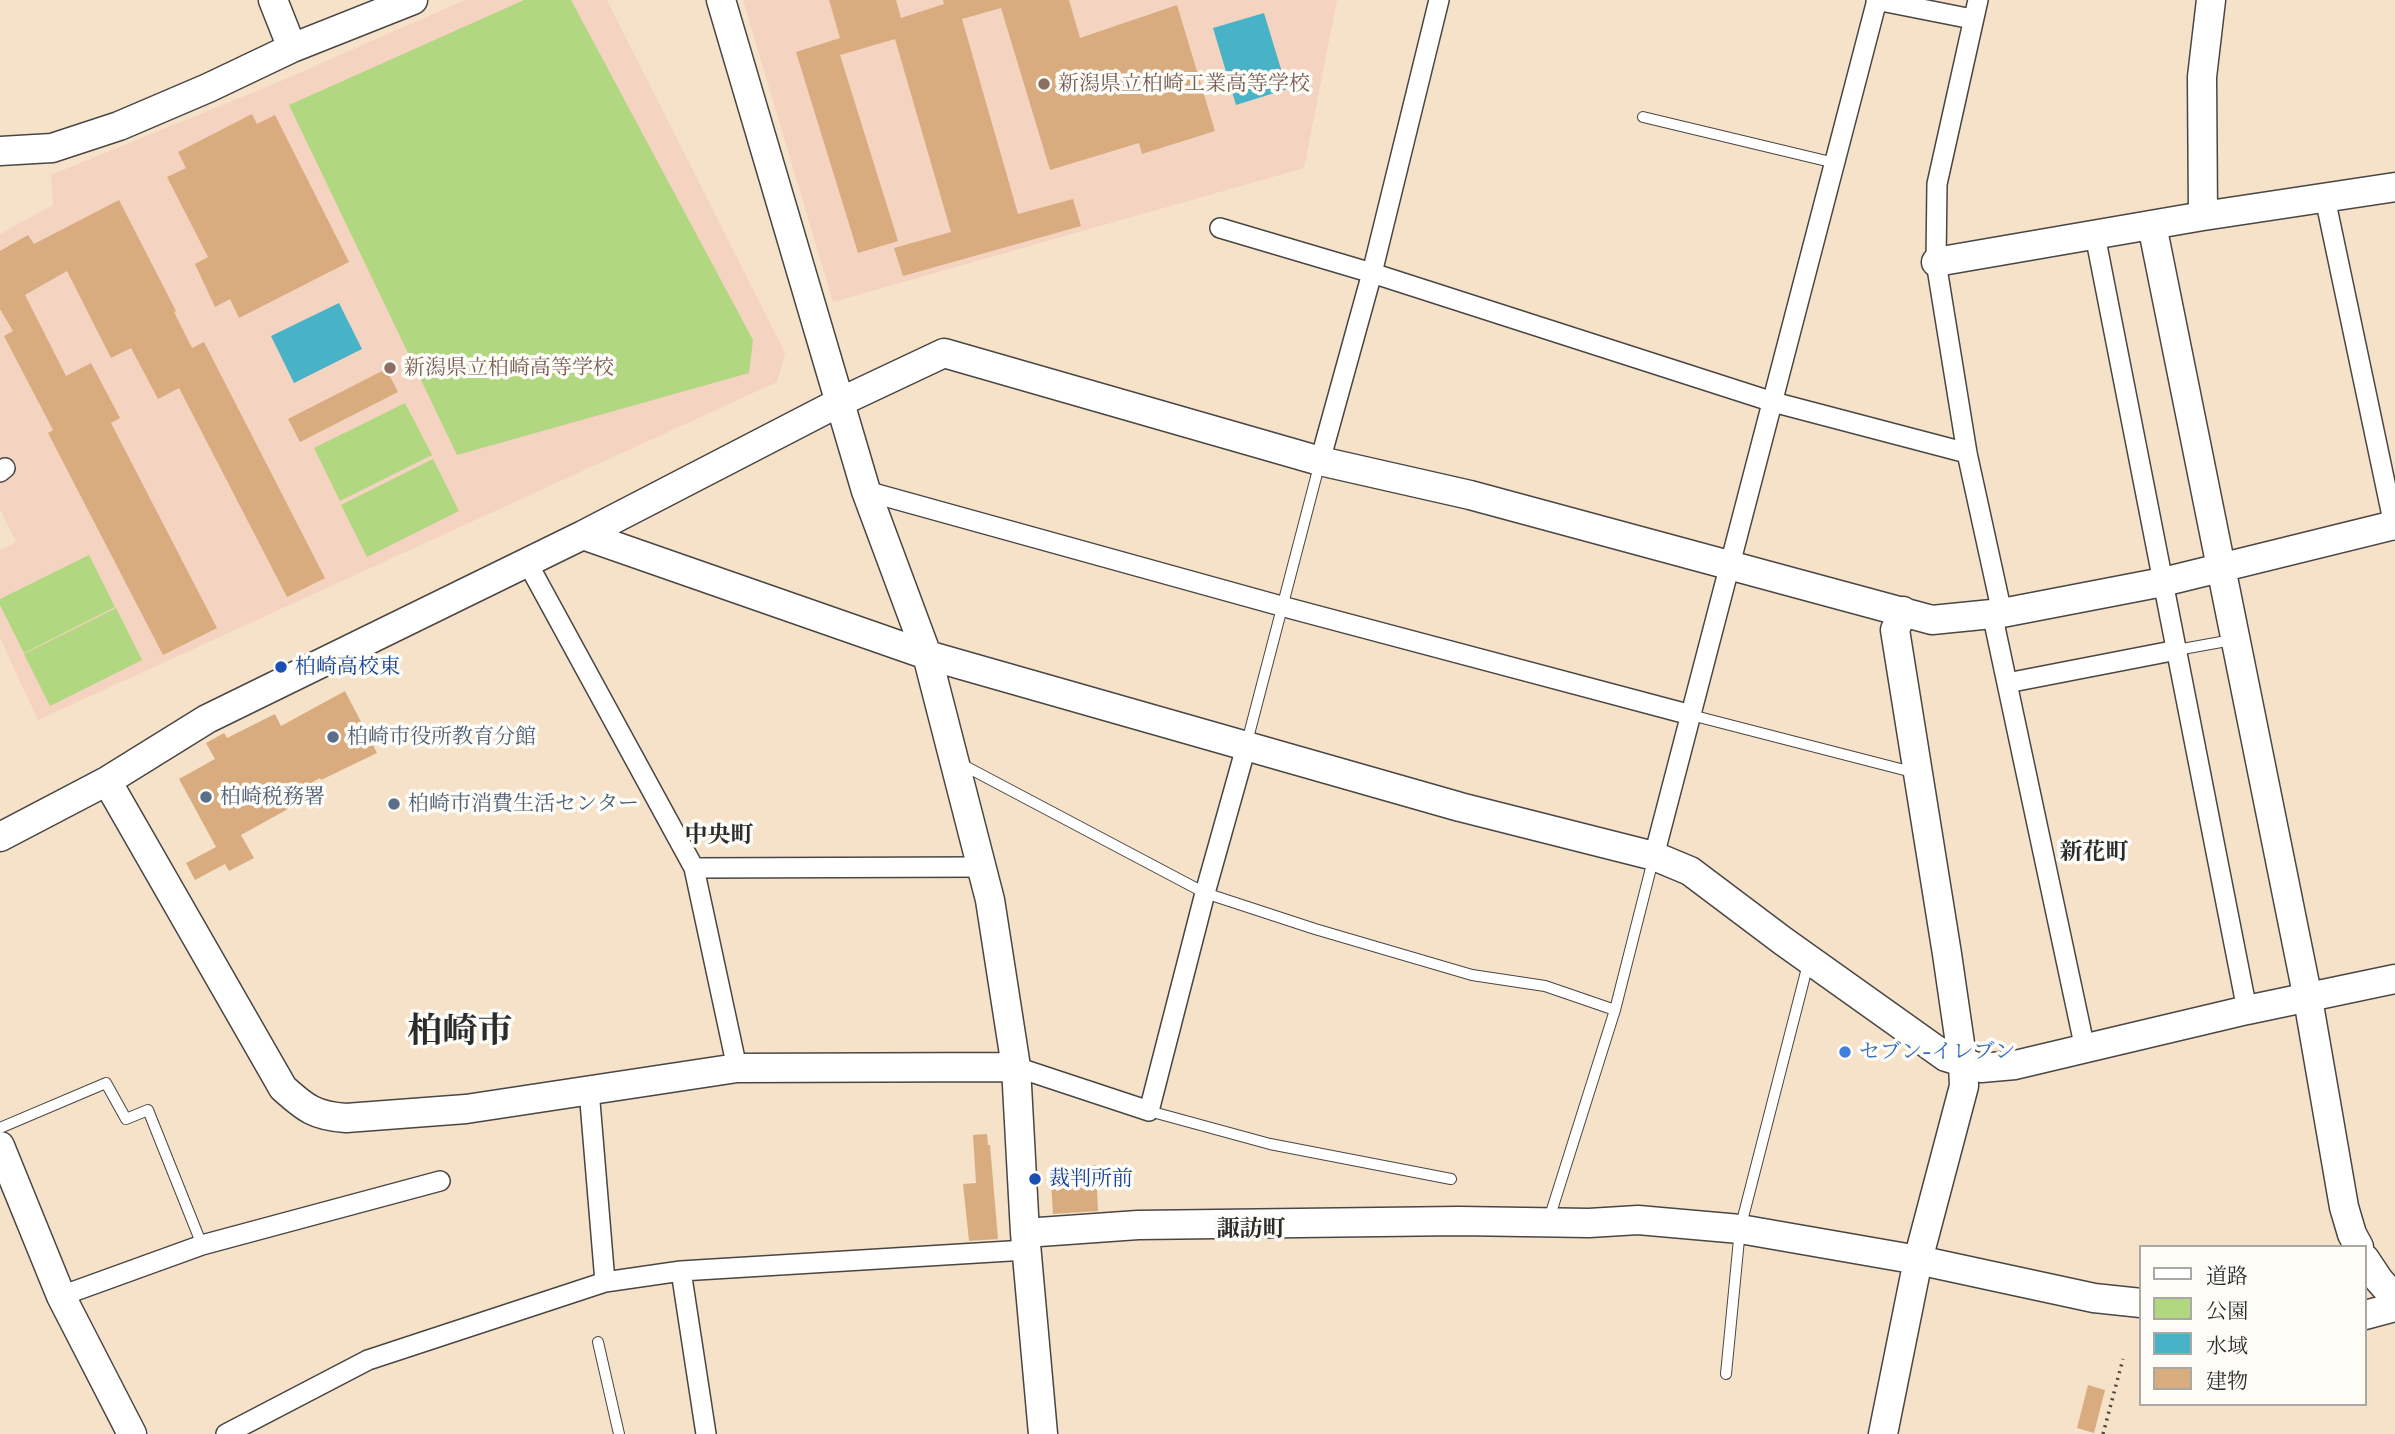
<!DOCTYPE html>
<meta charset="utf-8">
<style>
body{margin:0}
#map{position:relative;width:2395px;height:1434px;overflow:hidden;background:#f6e1c9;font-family:"Libre Caslon Text","Noto Serif JP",serif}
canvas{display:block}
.legend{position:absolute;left:2139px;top:1245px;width:228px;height:161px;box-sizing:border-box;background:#fdfcf7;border:2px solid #a9a8a5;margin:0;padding:9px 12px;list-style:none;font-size:21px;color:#2b2b2b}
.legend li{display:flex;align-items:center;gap:14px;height:35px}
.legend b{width:35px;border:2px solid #a9a8a5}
</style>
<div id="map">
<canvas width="2395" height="1434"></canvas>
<ul class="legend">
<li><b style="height:9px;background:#fff"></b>道路</li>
<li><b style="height:19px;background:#b1d781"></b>公園</li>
<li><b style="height:19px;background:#48b2c7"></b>水域</li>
<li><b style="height:19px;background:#d9ac80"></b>建物</li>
</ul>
</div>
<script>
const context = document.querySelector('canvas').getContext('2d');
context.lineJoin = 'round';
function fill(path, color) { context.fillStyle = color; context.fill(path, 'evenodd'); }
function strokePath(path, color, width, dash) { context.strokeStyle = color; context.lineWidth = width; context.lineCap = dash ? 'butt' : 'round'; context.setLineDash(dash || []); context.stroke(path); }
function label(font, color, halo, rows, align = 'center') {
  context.font = font + ' "Libre Caslon Text","Noto Serif JP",serif'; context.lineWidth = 7; context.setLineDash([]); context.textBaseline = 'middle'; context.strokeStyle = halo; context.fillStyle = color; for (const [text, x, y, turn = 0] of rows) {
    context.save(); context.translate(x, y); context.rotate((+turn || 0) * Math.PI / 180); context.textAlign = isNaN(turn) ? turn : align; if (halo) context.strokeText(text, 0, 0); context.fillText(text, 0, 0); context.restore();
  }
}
fill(new Path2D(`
 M465,0H607L785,353L777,382L38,720L0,638V550L16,542L0,509V234L53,205L51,175L281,81Z
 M743,0H1337L1304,168L833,302Z`), '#f4d3c0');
fill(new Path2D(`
 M524,0H571L753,340L749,373L457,455L289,105Z
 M405,403L432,455L340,501L314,448Z
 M433,459L459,511L367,557L341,505Z
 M89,555L115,607L24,653L0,605V599Z
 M116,608L142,660L50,706L24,654Z`), '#b1d781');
fill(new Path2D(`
 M1264,13L1287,89L1236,105L1213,28Z
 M339,303L362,349L294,383L271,336Z`), '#48b2c7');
fill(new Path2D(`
 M829,0H896L901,18L944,4L943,0H1069L1080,38L1177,5L1215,131L1142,154L1139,143L1050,170L1001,8L962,19L1018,214L1073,199L1081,226L903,276L894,248L951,232L895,39L840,55L898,241L858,253L796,52L840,38Z
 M252,114L257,124L275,115L349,262L239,318L230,299L215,307L195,264L208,257L167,177L186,168L178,152Z
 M119,200L176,311L174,312L192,348L204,342L325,578L287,597L179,388L158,399L131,348L111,358L67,271L25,295L66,376L91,363L120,418L111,423L217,628L163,655L48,433L53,430L4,336L13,331L0,309V251L28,235L34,244Z
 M386,369L398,392L300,442L288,419Z
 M345,691L377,753L321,780L320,778L282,799L288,809L241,835L254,858L229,871L225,864L195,880L186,863L216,847L179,779L215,759L206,743L224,733L227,738L275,714L281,726Z
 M987,1134L988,1145H990L998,1239L969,1241L963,1184L976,1183L973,1135Z
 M1096,1165L1098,1211L1053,1214L1050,1167Z
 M2088,1385L2105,1390L2094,1433L2077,1428Z`), '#d9ac80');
const lane = new Path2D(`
 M1643,117L1835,163
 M2177,650L2232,640
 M1691,715L1916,773
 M1247,742L1320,462
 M961,764L1205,893L1315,929L1472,975L1545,986L1615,1010
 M1149,1111L1270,1144L1451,1179
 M0,1128L106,1083L126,1119L148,1110L202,1245
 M1549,1219L1615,1010L1653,860
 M598,1342L619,1434
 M1726,1374L1740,1229L1808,964`);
const street = new Path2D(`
 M1876,0L1972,19
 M1978,0L1937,184L1936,262L1967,453L2002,613
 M2325,198L2395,530
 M1220,228L1372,273L1773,402L1967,453
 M2095,235L2247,1010
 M1320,461L1372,273L1439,0
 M0,472L5,468
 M866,491L1281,606L1691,715
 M527,562L694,868L737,1068
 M1992,613L2085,1049
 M2007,683L2177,650
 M1654,856L1877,0
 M694,868L981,867
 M1016,1067L1149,1111L1205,893L1246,747
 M589,1090L605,1282L681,1271L1026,1250
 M681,1271L706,1434
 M61,1296L202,1245L440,1181
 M226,1434L368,1360L605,1282`);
const secondary = new Path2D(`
 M273,0L292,48
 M721,0L866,491L927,655L990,900L1016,1067L1025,1233L1043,1434
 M0,151L52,148L119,126L208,88L292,48L413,0
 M2203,216L2202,77L2211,0
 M2152,225L2308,999L2344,1207L2352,1234L2359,1247
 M1936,262L2203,216L2395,187
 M583,535L927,655L1460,807L1654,856L1690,871L1783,941L1946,1057L1981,1068L2015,1065L2247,1010L2395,979
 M107,781L283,1088C305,1108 315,1116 346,1118L466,1109L737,1068L1016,1067
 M0,837L107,781L207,719L583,535L840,402L944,353L1320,461L1470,495L1932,620L2002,613L2163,582L2394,525
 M0,1146L61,1296L132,1434
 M1025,1233L1138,1225L1459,1221L1589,1223L1638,1220L1740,1229L1918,1260L2094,1298L2141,1303
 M2365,1259L2379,1280L2395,1298
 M2365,1315L2395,1307
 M1883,1434L1918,1260L1964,1086L1963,1064L1947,954L1895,630L1903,611`);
strokePath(lane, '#494643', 12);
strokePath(street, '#494643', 22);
strokePath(secondary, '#494643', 31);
strokePath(new Path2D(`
 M2103,1434L2123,1359`), '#494643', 3.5, [2, 5]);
strokePath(lane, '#fff', 10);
strokePath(street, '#fff', 19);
strokePath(secondary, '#fff', 28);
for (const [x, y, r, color] of [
 [1044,84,7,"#8d6e63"],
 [390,368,7,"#8d6e63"],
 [281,667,7,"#1a4fb4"],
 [333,737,7,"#5c6f8a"],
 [206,797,7,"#5c6f8a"],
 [394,804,7,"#5c6f8a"],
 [1845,1052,7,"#3f7fe0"],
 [1035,1179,7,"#1a4fb4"]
]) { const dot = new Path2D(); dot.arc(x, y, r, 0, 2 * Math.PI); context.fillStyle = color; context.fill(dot); strokePath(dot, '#fdfcf7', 2.5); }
label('21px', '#785e54', '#fdfcf7', [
 ["新潟県立柏崎工業高等学校",1058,84],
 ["新潟県立柏崎高等学校",404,368]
], 'left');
label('21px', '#164399', '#fdfcf7', [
 ["柏崎高校東",295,667],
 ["裁判所前",1049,1179]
], 'left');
label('21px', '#4e5e75', '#fdfcf7', [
 ["柏崎市役所教育分館",347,737],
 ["柏崎税務署",220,797],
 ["柏崎市消費生活センター",408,804]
], 'left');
label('21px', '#366cbe', '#fdfcf7', [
 ["セブン-イレブン",1859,1052]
], 'left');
label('bold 23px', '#2b2b2b', '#fdfcf7', [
 ["中央町",719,835],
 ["新花町",2094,852],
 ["諏訪町",1251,1229]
]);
label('bold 35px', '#2b2b2b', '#fdfcf7', [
 ["柏崎市",460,1032]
]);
</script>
